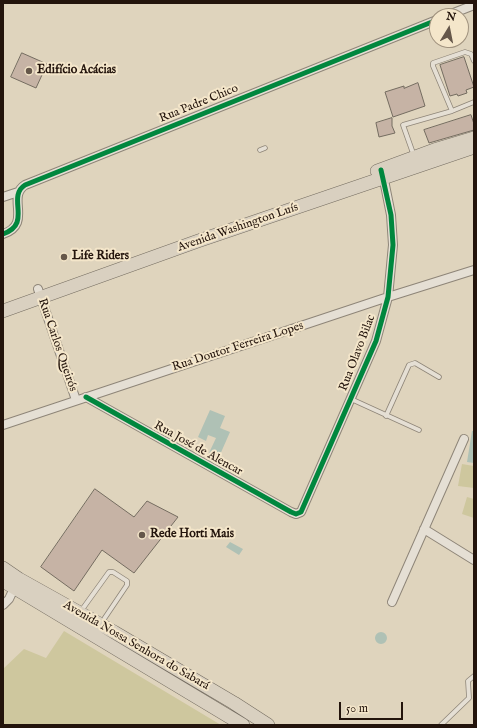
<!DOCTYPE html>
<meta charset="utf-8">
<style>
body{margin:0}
#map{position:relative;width:477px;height:728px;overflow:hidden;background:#dfd4bd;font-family:"IM FELL English",serif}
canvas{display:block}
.frame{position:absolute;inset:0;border:4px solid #23140c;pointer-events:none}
.north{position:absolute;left:429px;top:8px;width:40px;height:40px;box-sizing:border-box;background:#f4e6ca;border:1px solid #a0927e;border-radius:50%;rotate:10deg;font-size:11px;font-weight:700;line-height:16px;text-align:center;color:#23140c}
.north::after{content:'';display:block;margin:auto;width:14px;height:18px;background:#65574a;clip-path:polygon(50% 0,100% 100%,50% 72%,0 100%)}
.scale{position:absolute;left:339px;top:702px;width:64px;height:18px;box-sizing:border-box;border:2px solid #23140c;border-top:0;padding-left:5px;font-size:12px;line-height:14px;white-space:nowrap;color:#23140c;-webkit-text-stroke:3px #f4e6ca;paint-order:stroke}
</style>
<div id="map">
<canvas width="477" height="728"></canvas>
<div class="frame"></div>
<div class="north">N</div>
<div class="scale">50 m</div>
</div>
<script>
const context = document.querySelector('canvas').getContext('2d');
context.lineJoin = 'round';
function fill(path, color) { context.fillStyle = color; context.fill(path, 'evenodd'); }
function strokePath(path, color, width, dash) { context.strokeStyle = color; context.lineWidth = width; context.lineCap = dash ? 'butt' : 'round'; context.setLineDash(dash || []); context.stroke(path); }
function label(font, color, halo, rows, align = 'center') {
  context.font = font + ' "IM FELL English",serif'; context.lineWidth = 4; context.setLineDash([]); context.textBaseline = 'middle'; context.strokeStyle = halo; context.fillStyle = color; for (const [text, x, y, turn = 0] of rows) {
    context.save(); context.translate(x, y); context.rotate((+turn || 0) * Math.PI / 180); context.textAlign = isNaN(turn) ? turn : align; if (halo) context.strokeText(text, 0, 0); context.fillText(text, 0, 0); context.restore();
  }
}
fill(new Path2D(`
 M462,464L474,466V488L458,486Z
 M467,497L474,499V518L462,514Z
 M64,631L221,725H3V669L24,649L46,658Z`), '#cec79e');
fill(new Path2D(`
 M210,410L225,416L220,428L230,432L219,457L209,453L216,438L208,435L206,441L198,437Z
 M472,431H474V463L467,462Z
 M230,542L243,549L239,555L226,547Z
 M375 638a6 6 0 1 1 12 0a6 6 0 1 1-12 0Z`), '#afc1b5');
const building = new Path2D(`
 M22,53L47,64L36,88L11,77Z
 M464,57L474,87L466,90L467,93L458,96L457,94L450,96L440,65Z
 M418,83L425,106L393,117L385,92L404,86V88Z
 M471,115L474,124V130L429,143L424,130Z
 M392,118V126L395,133L379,137L376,123Z
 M95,489L134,517L147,501L178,517L134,573L102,550L74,591L41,567Z`);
fill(building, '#c6b3a5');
strokePath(building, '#746c60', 1);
const lane = new Path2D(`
 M452,111L474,102
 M260,150L265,148
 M414,156L403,125L452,111L433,66V63L465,52L471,54L474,61
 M351,399L419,430
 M386,416L409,365L415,363L439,377
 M81,611L109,572H113L127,581V585L102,622
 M441,725L469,698L468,681L474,676`);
const street = new Path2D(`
 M446,16L474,5
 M3,197L18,192
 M3,234C33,224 6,197 25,185L437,20
 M38,289L76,400
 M86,397L291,512L296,514L301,512L376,341L388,297L393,245L391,215L383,175
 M3,425L388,297L474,270
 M424,529L474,560
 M392,602L464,439
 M3,605L9,599L16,584`);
const primary = new Path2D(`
 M377,171L434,150L474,138
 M3,311L198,241L474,147
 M3,568L19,579L114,632L234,703L268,725
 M3,581L243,725`);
strokePath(lane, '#8e8578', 5.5);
strokePath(street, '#8e8578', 10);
strokePath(primary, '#746c60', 14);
strokePath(lane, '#e5dfd4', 4);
strokePath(street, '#e5dfd4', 8);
strokePath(primary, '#d9d0c0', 13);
strokePath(new Path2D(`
 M3,234C33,224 6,197 25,185L437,20
 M86,397L291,512L296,514L301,512L376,341L388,297L393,245L391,215L381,170`), '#00873e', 5);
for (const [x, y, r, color] of [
 [29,71,4,"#65574a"],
 [64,257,4,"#65574a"],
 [142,535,4,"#65574a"]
]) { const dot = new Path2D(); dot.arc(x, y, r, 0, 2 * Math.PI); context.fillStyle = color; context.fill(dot); strokePath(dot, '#f4e6ca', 1.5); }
label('bold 12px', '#23140c', '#f4e6ca', [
 ["Edifício Acácias",37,71],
 ["Life Riders",72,257],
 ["Rede Horti Mais",150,535]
], 'left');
label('12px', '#23140c', '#f4e6ca', [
 ["Rua Padre Chico",199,104,-22],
 ["Avenida Washington Luís",238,228,-19],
 ["Rua Carlos Queirós",57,345,71],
 ["Rua Doutor Ferreira Lopes",238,347,-18],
 ["Rua Olavo Bilac",358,353,-69],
 ["Rua José de Alencar",198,449,29],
 ["Avenida Nossa Senhora do Sabará",136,646,30]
]);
</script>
